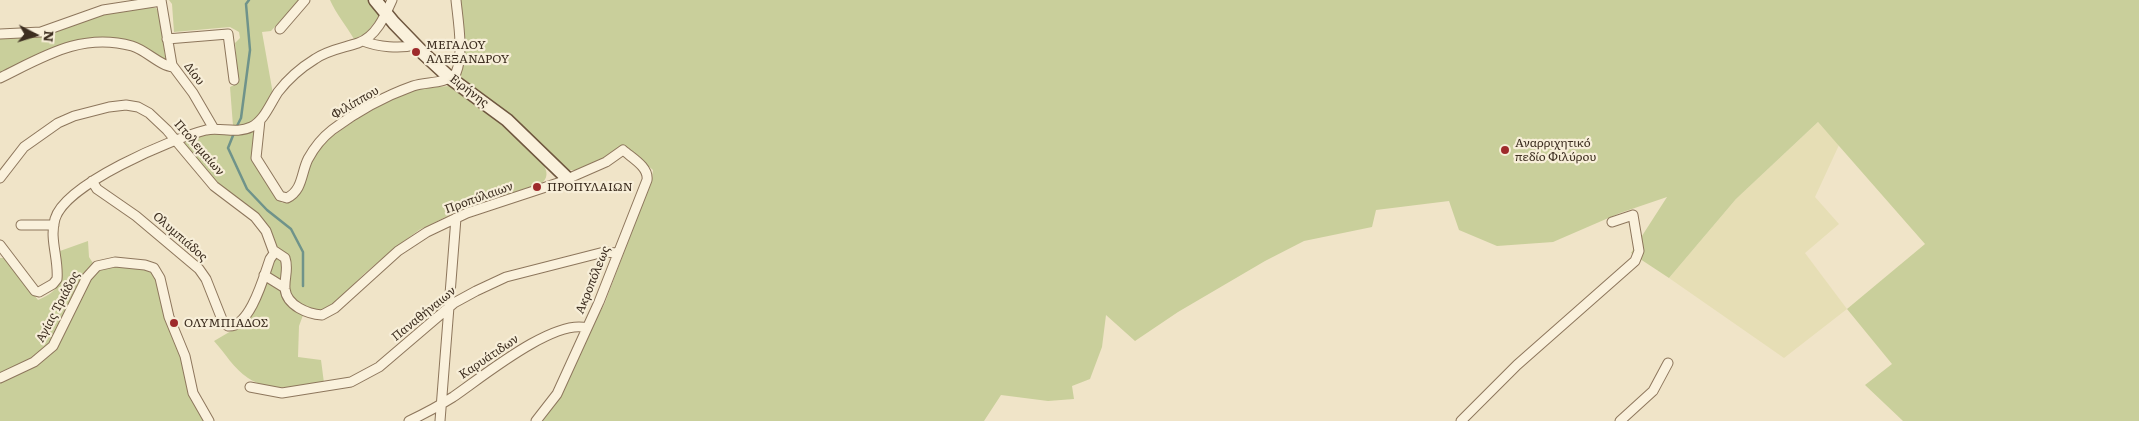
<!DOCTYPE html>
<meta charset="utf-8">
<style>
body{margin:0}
#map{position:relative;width:2139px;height:421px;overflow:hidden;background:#f0e4c8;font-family:Literata,serif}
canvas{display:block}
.north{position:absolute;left:10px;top:10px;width:50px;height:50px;-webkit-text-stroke:4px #f7eed8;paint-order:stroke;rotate:95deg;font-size:14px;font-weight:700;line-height:20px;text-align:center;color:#3d2e20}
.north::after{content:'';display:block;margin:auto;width:18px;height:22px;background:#3d2e20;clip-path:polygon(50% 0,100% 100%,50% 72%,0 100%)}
</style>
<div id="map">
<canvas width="2139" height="421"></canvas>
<div class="north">N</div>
</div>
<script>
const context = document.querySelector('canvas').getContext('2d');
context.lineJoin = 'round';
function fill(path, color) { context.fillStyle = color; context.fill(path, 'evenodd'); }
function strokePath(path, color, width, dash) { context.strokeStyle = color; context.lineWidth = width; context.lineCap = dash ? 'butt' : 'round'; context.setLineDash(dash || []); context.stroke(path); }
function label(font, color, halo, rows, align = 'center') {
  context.font = font + ' Literata,serif'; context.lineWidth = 4.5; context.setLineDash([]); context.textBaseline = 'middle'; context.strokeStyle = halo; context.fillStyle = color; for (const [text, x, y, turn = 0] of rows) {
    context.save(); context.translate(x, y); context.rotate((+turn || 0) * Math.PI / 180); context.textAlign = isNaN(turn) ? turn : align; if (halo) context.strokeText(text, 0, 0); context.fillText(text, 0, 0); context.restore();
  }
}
fill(new Path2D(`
 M1818,122L1839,145L1815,197L1839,224L1805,253L1847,309L1784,358L1669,278L1736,199Z`), '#e6deb5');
fill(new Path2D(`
 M169,0H300L271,31L262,32L273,94C261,113 258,126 233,126L230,87L236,84L238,80L235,43L240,38L239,32L230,27L174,32L172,4Z
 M330,0H369L378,11L380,16L365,34L354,39C346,25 336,14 330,0Z
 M458,0H2139V421H1903L1865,385L1892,364L1847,309L1925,244L1818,122L1736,199L1669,278L1631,253L1667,197L1620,213L1553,242L1497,246L1459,230L1449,201L1376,210L1372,227L1304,241L1265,261L1178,312L1135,341L1106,315L1102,347L1090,379L1072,386L1074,399L1048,401L1001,395L984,421H541L558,401L590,329L604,305L652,179L653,170L624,146C608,155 588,172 569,170L516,120L460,80L461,69Z
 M147,7L156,8L159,13L166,63L146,48L134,42L114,39L62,45L31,57L0,75V38L44,36L106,14Z
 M449,86L491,115L543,164C548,172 548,178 541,184L470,205L419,230L391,251L364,274L330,308L321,312L306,307L299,326L298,357L321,360L324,383C301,387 269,392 248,378C234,369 225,353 214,341L243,324L248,318L273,241C243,209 212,178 183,145C195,130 238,130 257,128L253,160L282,203L289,200L319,149L330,138L361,116L404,93L415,89Z
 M88,241L89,257L98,271C110,263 144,263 154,275L166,323L179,349L187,389L204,421H0V258H4L38,300C63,290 63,276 60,251Z`), '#c9cf9b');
strokePath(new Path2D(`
 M236,128L241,118L250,50L246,4L249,0
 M234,133L228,148L247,189L267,210L291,229L303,252V286`), '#6f938a', 2.5);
const street = new Path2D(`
 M161,0L172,65L193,93L214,129
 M280,29L305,0
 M0,34L41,32L103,10L161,1
 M167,39L228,34L234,80
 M363,41C378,47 400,49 415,45
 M0,78C43,57 81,32 132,46C146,50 160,66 173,67
 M260,120L256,158L280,196L287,198C303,190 301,173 308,159C314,148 323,137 332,130C356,112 385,96 413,86C427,81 444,85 456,73C464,54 458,20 456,0
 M0,178L24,147L58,123L74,116L109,107L126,105L138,107L149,113L167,130L214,186L255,217L266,231L273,250L285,258C289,269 284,278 285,289C287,306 308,314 322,315L335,308L398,251L427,232L467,213L558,183L606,162L623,150C632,158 649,167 647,180L599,302L557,394L536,421
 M92,181L97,189L136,216L199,269L206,279L223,322L228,326C250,328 264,276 270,259L275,252
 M21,225H54
 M0,245L35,291L39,292L53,284L57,279C59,259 49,239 55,219C65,184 171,139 206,130C220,127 237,134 251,127C264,121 270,104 278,92C288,79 302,67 315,59C328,50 343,48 358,43C376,37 385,16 392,0
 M264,275L285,288
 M0,378L34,362L53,346L87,277L97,266L115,262L145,265L154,268L160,278L169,317L185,356L193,393L209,421
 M250,387L282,393L351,382L379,367L454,303L476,291L506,277L604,252L617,253
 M409,421C424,414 439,406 453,397C481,378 554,318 587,328
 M440,421L456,218
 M1461,421L1517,365L1635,261L1639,251L1633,215L1612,222
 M1620,421L1653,391L1668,363`);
const secondary = new Path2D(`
 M375,0L394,23L424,54L450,78L507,120L568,179`);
strokePath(street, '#8d765c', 11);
strokePath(secondary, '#6f573f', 15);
strokePath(street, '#faf1dc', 9);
strokePath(secondary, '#faf1dc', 12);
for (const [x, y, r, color] of [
 [416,52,5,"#9e2a2b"],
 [1505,150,5,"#9e2a2b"],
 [537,187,5,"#9e2a2b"],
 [174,323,5,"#9e2a2b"]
]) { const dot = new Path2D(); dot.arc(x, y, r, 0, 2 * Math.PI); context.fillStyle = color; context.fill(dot); strokePath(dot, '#f7eed8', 2); }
label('12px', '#3d2e20', '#f7eed8', [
 ["ΜΕΓΑΛΟΥ",426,45],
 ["ΑΛΕΞΑΝΔΡΟΥ",426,59],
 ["Αναρριχητικό",1515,143],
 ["πεδίο Φιλύρου",1515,157],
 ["ΠΡΟΠΥΛΑΙΩΝ",547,187],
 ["ΟΛΥΜΠΙΑΔΟΣ",184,323]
], 'left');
label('12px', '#3d2e20', '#f7eed8', [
 ["Δίου",194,74,53],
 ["Ειρήνης",469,91,37],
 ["Φιλίππου",355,103,-30],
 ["Πτολεμαίων",199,148,49],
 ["Προπύλαιων",479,198,-20],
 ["Ολυμπιάδος",180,237,41],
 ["Ακροπόλεως",593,280,-68],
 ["Αγίας Τριάδος",58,307,-62],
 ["Παναθήναιων",424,314,-39],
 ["Καρυάτιδων",489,357,-34]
]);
</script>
